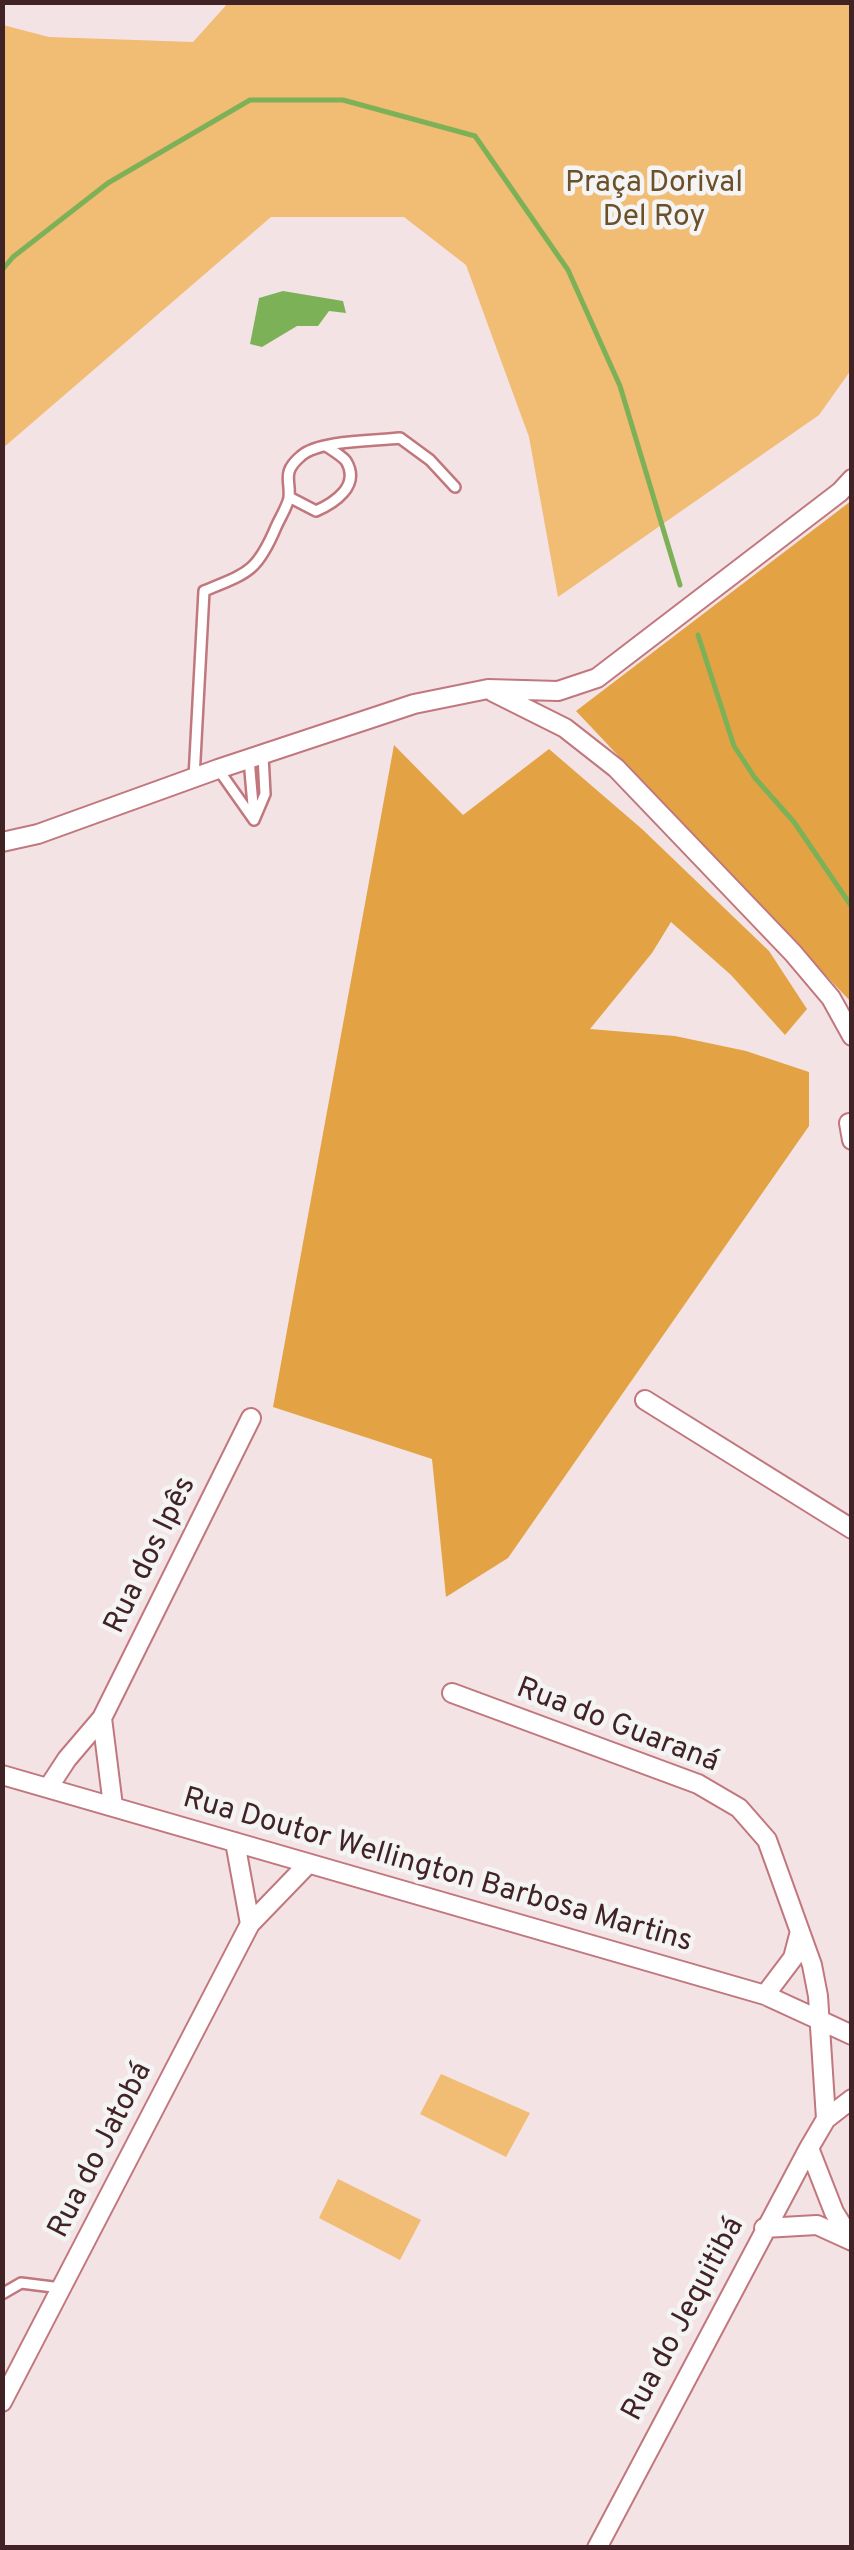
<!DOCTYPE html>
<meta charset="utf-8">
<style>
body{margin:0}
#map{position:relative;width:854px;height:2550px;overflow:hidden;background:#f4e3e4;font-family:Overpass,sans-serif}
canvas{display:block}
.frame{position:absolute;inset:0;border:5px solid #412326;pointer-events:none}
</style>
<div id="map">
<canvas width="854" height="2550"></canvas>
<div class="frame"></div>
</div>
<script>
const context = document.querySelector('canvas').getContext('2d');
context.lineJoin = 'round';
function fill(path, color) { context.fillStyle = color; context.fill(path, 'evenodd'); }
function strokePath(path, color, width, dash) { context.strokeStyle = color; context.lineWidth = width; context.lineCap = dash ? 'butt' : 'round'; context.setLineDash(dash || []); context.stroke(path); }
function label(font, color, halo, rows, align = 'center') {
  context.font = font + ' Overpass,sans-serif'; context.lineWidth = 9; context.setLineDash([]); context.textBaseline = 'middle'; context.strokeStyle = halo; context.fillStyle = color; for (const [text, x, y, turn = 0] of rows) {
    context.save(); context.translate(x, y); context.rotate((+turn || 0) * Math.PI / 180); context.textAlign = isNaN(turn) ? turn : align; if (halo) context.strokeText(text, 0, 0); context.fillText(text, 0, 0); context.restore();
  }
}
fill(new Path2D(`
 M229,2L851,3V370L819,415L558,597L529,437L466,265L404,217H271L3,448V25L49,37L193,42Z
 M441,2074L530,2113L506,2157L420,2114Z
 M338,2179L421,2220L400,2260L319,2218Z`), '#f1bc74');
fill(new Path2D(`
 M851,501V1002L576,711Z
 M394,745L463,815L549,749L642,829L769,951L807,1009L785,1035L731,975L671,922L652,953L590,1029L675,1036L746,1051L809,1072V1126L508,1558L446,1597L432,1459L273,1407Z`), '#e3a344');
fill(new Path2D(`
 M283,291L343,301L346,313L329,311L318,326H297L262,347L250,344L259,298Z`), '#7db158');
strokePath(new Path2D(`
 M2,270L13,257L108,183L250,100H343L475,136L568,270L620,386L680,585
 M698,635L734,746L755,778L794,822L852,907`), '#7db158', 5);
const service = new Path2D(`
 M289,497L316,511C334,503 361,486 346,461C342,456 332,450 326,446
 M249,759L254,817
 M218,769L254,820
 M194,778L204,591C248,573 257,572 276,527C280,518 287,507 289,498C291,480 281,473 301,456C319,440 375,441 400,438L430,460L455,487
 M254,820L265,794L263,755
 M2,2294L21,2283L61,2288`);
const minor = new Path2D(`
 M493,692L565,728L616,768L793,953L831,998L852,1036
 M2,842L38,834L218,769L414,704L488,689L558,691L597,678L840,492L852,479
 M849,1123L852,1140
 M645,1400L852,1529
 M452,1693L698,1784L739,1808L767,1840L812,1965L818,1996L826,2119
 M102,1718L113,1806
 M2,1775L765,1995L852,2035
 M48,1788L67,1759L102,1718L251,1418
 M235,1842L250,1924
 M765,1995L793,1958L799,1935
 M809,2148L834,2212L852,2241
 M764,2228L817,2225L850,2240
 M2,2402L250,1924L307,1865
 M597,2548L809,2148L826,2119L852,2099`);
strokePath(service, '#c1777e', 14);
strokePath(minor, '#c1777e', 22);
strokePath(service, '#fff', 9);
strokePath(minor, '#fff', 18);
label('30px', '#6c502a', '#f4f4f4', [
 ["Praça Dorival",654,185],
 ["Del Roy",654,219]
]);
label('30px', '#412326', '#f4f4f4', [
 ["Rua dos Ipês",152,1556,-64],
 ["Rua do Guaraná",617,1727,21],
 ["Rua Doutor Wellington Barbosa Martins",437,1872,16],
 ["Rua do Jatobá",102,2151,-63],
 ["Rua do Jequitibá",685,2320,-62]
]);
</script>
